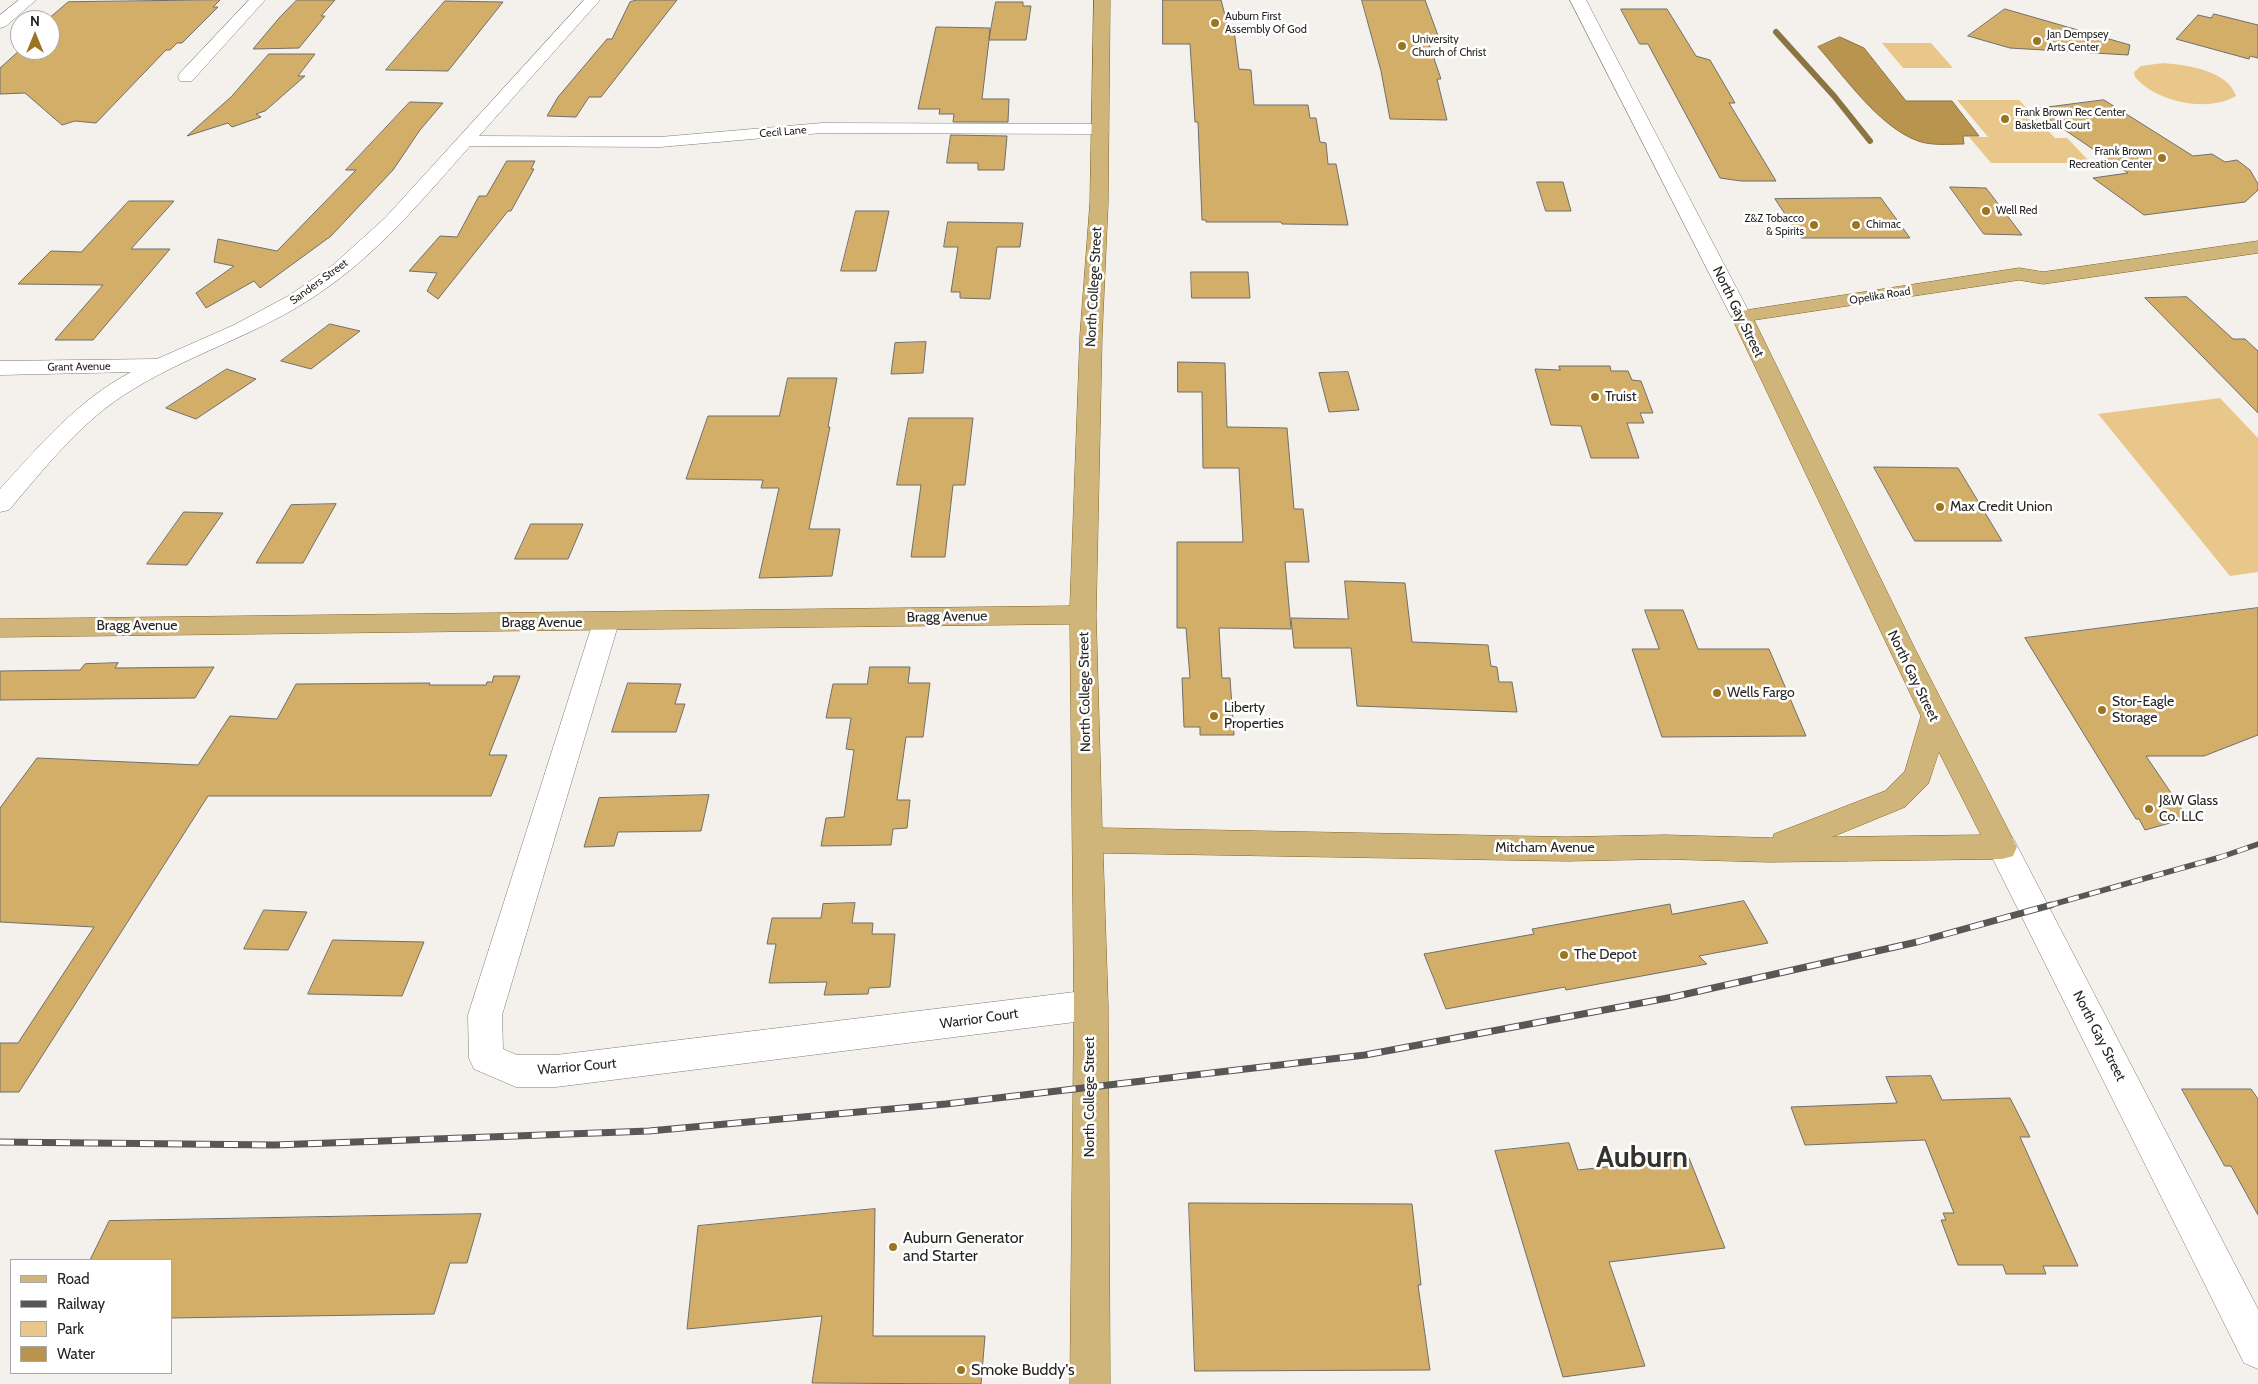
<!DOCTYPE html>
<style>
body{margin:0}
#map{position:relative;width:2258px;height:1384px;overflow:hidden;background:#f4f1ed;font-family:Cabin,sans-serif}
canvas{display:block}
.legend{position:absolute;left:10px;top:1259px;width:162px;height:115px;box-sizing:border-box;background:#fff;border:1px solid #a8a8a7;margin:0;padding:6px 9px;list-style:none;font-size:15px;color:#262523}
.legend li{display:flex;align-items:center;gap:10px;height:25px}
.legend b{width:25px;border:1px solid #a8a8a7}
.north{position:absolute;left:10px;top:10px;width:50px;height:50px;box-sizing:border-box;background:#fff;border:1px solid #a8a8a7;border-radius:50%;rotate:0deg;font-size:14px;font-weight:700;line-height:20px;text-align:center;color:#262523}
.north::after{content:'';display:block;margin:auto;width:18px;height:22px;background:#9c7522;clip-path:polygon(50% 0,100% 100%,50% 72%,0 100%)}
</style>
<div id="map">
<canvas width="2258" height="1384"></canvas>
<ul class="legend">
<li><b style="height:6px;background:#d0b57b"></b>Road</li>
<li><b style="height:6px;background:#595755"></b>Railway</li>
<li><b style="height:14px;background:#e9c78a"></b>Park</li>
<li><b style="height:14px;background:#b8944f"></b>Water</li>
</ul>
<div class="north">N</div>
</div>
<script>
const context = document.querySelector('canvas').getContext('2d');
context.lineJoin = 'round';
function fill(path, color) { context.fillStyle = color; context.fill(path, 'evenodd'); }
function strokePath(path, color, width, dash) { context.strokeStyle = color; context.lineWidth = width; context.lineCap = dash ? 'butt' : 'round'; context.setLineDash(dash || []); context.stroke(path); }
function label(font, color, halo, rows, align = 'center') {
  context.font = font + ' Cabin,sans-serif'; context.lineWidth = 5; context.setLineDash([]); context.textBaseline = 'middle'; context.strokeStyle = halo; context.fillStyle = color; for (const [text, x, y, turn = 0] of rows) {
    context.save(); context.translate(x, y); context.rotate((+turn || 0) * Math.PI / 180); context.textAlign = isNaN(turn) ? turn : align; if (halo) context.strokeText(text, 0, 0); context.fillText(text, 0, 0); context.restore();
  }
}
fill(new Path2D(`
 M1882,43H1931L1953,68H1903Z
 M2163,63C2186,65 2228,70 2236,96C2207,113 2156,102 2135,77L2134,72L2141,66Z
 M1957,100H2019L2055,138H2067L2091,163H1991L1969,137H1988Z
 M2220,398L2258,438V572L2230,576L2098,414Z`), '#e9c78a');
const water = new Path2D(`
 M1840,37L1864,48L1906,101H1952L1979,136H1963L1964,144C1949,144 1932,146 1918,141C1879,127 1845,77 1818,47Z`);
fill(water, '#b8944f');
strokePath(water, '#8c7342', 1);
strokePath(new Path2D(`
 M1776,32L1834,96L1870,141`), '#8c7342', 6);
const building = new Path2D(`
 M220,0L213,7H218L182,43H177L170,50H166L96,123L75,121L62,125L25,93L0,94V68L20,50H50V20H47L68,2Z
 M297,0H335L321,16H325L299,48L253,49L280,17Z
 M637,0H677L601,97H589L576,117L547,116L558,97L607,39H612L630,2Z
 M1163,0H1221L1229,30H1234L1239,69L1251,70L1254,105H1308L1310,118H1316L1320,142L1326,143L1328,164H1336L1348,225L1282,224L1281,222H1206V220H1202L1198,122H1195L1190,44H1163Z
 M1362,0H1425L1440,41H1428L1441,79H1437L1447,120L1390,119L1381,71Z
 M445,1L503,2L448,71L386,70Z
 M996,2H1023V6H1031L1026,40H989L982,99H1009L1008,122H953L954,114H939L940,109H918L936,27L990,28L989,39Z
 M1621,9H1667L1696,56L1710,60L1735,103H1729L1776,181H1741L1720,178L1648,44H1640Z
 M2005,9L2130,45L2128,55L2010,48L1968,36Z
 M2214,14L2258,25V58L2250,56L2249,59L2176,39L2198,15L2211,18Z
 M269,54H315L298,76H305L265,111L256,114L261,117L232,127L228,123L187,136L231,97Z
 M2104,100L2193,156L2212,154L2225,162L2237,160L2250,170L2258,184V190L2245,202L2144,215L2093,178L2128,173L2034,109Z
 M410,102L443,103L420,130L393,170L331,236L260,288L254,281L206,308L196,293L234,266L214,262L218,239L277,251L356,170H346Z
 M951,135L1007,136L1004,170H978V163H947Z
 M507,161H535L531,169H534L511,211H508L438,299L427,291L437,273L409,271L440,236L457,237L479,196H486Z
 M1537,182H1563L1571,211H1546Z
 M1950,187L1986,188L2022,235L1984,234Z
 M1881,198L1910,238H1801L1775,199Z
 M129,201H174L131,249H170L93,340H55L103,285L18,284L51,251L81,252Z
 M856,211H889L876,271H841Z
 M948,222L1023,223L1020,247H997L990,299L960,298V292H951L958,247H944Z
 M1191,272H1248L1250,298H1192Z
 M2187,297L2233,339H2245L2258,351V413L2145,298Z
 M330,324L360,331L311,369L281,361Z
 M926,342L923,373L891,374L895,343Z
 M1178,362L1225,363L1227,427L1287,428L1294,509H1303L1309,562H1285L1291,629L1219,628L1222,678H1230L1234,735H1200V727H1184L1182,678H1190L1186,628H1177V542H1243L1239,468H1203L1202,392H1178Z
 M1559,366H1610L1611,371H1628L1632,380L1641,381L1653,413H1640L1644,423H1627L1639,458H1591L1581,426L1551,425L1535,369L1560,370Z
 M227,369L256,379L196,419L166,408Z
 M1348,372L1359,410L1329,412L1319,373Z
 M788,378H837L828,427H830L809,529H840L832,576L759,578L779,488H761L763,480L686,479L708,416H779Z
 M909,418H973L965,485H953L945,557H911L921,485H897Z
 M1874,467L1958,468L2002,541H1915Z
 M336,504L303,563H256L291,505Z
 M184,512L223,513L187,565L147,564Z
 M531,524H583L568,559H515Z
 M1345,581L1405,583L1412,642L1488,645L1491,666L1497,667L1499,682H1512L1517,712L1357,706L1351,648H1294L1291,618L1348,619Z
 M2258,608V735L2204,756H2146L2188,818L2145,830L2139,819H2136L2025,638Z
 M1645,610H1683L1698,649H1769L1806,736L1662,737L1632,649H1659Z
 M118,663L115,668L214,667L195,698L0,700V671L80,670L85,664Z
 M870,667H910L908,683H930L923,737H906L897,800H910L907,828L893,829L891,845L821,846L826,818L844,817L854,750L846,749L851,718H826L833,684H867Z
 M494,676H520L489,755H507L491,796H208L19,1092H0V1043H18L94,927L0,922V808L37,758L198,765L230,716L277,719L296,684L430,683L429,685H486L487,682H492Z
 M628,683L681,684L675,704H685L676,732H612Z
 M709,795L701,831L618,832L614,846L584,847L599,798Z
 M1744,901L1768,943L1699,956L1707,964L1566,990L1565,987L1446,1009L1424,954L1534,934L1532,929L1670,904L1672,914Z
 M855,903L852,923H873L872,934H895L890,987L869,988L868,994L824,995L827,982L769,983L776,944H767L772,918H821L823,904Z
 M264,910L307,912L288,950L244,949Z
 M333,940L424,942L402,996L308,994Z
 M1931,1076L1942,1100L2010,1098L2030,1137H2020L2078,1266H2043L2046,1274H2006L2003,1265H1958L1941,1220H1946L1943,1213H1954L1925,1140L1805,1145L1791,1107L1897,1103L1886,1077Z
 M2182,1089H2251L2258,1099V1215L2231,1166H2225Z
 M1569,1143L1578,1170L1689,1158L1725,1248L1609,1262L1645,1366L1563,1377L1495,1151Z
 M1189,1203L1412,1204L1421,1285H1418L1430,1370L1195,1371Z
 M875,1209L873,1336H985L981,1384L812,1383L822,1316L687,1329L698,1226Z
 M481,1214L467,1263H450L434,1314L171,1318V1260H90L109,1221Z`);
fill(building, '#d2ae69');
strokePath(building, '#716e6a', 1);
const minor = new Path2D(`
 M19,0H36L6,26L0,28V15Z
 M249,0H265L192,81H180L178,77L180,73Z
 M584,0H600L479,136L660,137L822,123L1100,124L1106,125L1109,129L1106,133L1100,134L822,133L660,147L470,146C423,199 378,254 318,294C257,336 185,355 124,395C78,425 44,469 9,510L0,512V489C40,445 78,400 131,372L0,375V361L157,359L234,325L290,295L333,265L385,218Z
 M1570,0H1586L1751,316L1748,320L1741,322L1734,320L1731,316Z
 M606,613L615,615L619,622L502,1015L503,1049L517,1055H556L1091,990L1103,995L1108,1005L1103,1015L1091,1020L556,1087H516L474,1069L469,1058L468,1015L593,622L597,615Z
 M2002,835L2013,838L2258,1309V1369L2244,1363L1987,847L1991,838Z`);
const major = new Path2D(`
 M1094,0H1110L1108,203L1102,336L1096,615L1102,828L1567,837L1665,835L1773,838L1774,834L1885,791L1905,771L1921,716L1731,316L1734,312L2019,268L2043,272L2258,241V253L2043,284L2019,280L1754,320L1915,649L2017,847L2013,856L2002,859L1769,862L1665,859L1567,861L1103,853L1108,1005L1110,1384H1070L1074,1005L1070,624L0,637V619L1070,606L1080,336L1090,203ZM1939,752L1981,835L1832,837L1905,807L1928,784Z`);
strokePath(minor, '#7e7c77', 1);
strokePath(major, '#806323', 1);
fill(minor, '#fff');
fill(major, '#d0b57b');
const railFar1 = new Path2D(`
 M2047,906L2221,857L2258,844`);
const rail = new Path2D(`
 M0,1142L275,1145L649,1131L946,1104L1365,1055L1673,997L1917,942L2051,905`);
strokePath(railFar1, '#595755', 5.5);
strokePath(rail, '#595755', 7);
strokePath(railFar1, '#fff', 4, [11]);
strokePath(rail, '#fff', 5, [14]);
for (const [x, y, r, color] of [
 [1215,23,5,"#9c7522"],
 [2037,41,5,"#9c7522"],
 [1402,46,5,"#9c7522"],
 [2005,119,5,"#9c7522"],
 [2162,158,5,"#9c7522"],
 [1986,211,5,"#9c7522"],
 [1814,225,5,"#9c7522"],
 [1856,225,5,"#9c7522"],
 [1595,397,5,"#9c7522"],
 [1940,507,5,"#9c7522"],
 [1717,693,5,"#9c7522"],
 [2102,710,5,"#9c7522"],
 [1214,716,5,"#9c7522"],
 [2149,809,5,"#9c7522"],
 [1564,955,5,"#9c7522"],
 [893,1247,5,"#9c7522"],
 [961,1370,5,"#9c7522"]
]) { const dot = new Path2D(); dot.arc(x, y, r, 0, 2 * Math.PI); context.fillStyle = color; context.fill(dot); strokePath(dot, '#fff', 2); }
label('11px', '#262523', '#fff', [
 ["Auburn First",1225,17],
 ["Assembly Of God",1225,30],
 ["Jan Dempsey",2047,35],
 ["Arts Center",2047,48],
 ["University",1412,40],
 ["Church of Christ",1412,53],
 ["Frank Brown Rec Center",2015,113],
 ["Basketball Court",2015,126],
 ["Frank Brown",2152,152,"right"],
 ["Recreation Center",2152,165,"right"],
 ["Well Red",1996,211],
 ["Z&Z Tobacco",1804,219,"right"],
 ["& Spirits",1804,232,"right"],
 ["Chimac",1866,225]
], 'left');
label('11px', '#262523', '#fff', [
 ["Cecil Lane",783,132,-5],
 ["Sanders Street",319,282,-36],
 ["Opelika Road",1880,296,-9],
 ["Grant Avenue",79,367,-1]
]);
label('14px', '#262523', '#fff', [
 ["North College Street",1094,287,-87],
 ["North Gay Street",1738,312,64],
 ["Bragg Avenue",947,617,-1],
 ["Bragg Avenue",542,623],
 ["Bragg Avenue",137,626],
 ["North Gay Street",1913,676,64],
 ["North College Street",1085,692,-91],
 ["Mitcham Avenue",1545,848],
 ["Warrior Court",979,1019,-8],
 ["North Gay Street",2099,1036,63],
 ["Warrior Court",577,1067,-5],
 ["North College Street",1090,1097,-90]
]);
label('14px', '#262523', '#fff', [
 ["Truist",1605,397],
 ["Max Credit Union",1950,507],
 ["Wells Fargo",1727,693],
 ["Stor-Eagle",2112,702],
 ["Storage",2112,718],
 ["Liberty",1224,708],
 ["Properties",1224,724],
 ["J&W Glass",2159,801],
 ["Co. LLC",2159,817],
 ["The Depot",1574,955]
], 'left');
label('16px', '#262523', '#fff', [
 ["Auburn Generator",903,1238],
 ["and Starter",903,1256],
 ["Smoke Buddy's",971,1370]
], 'left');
label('bold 29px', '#35332f', '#fff', [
 ["Auburn",1642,1158]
]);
</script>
